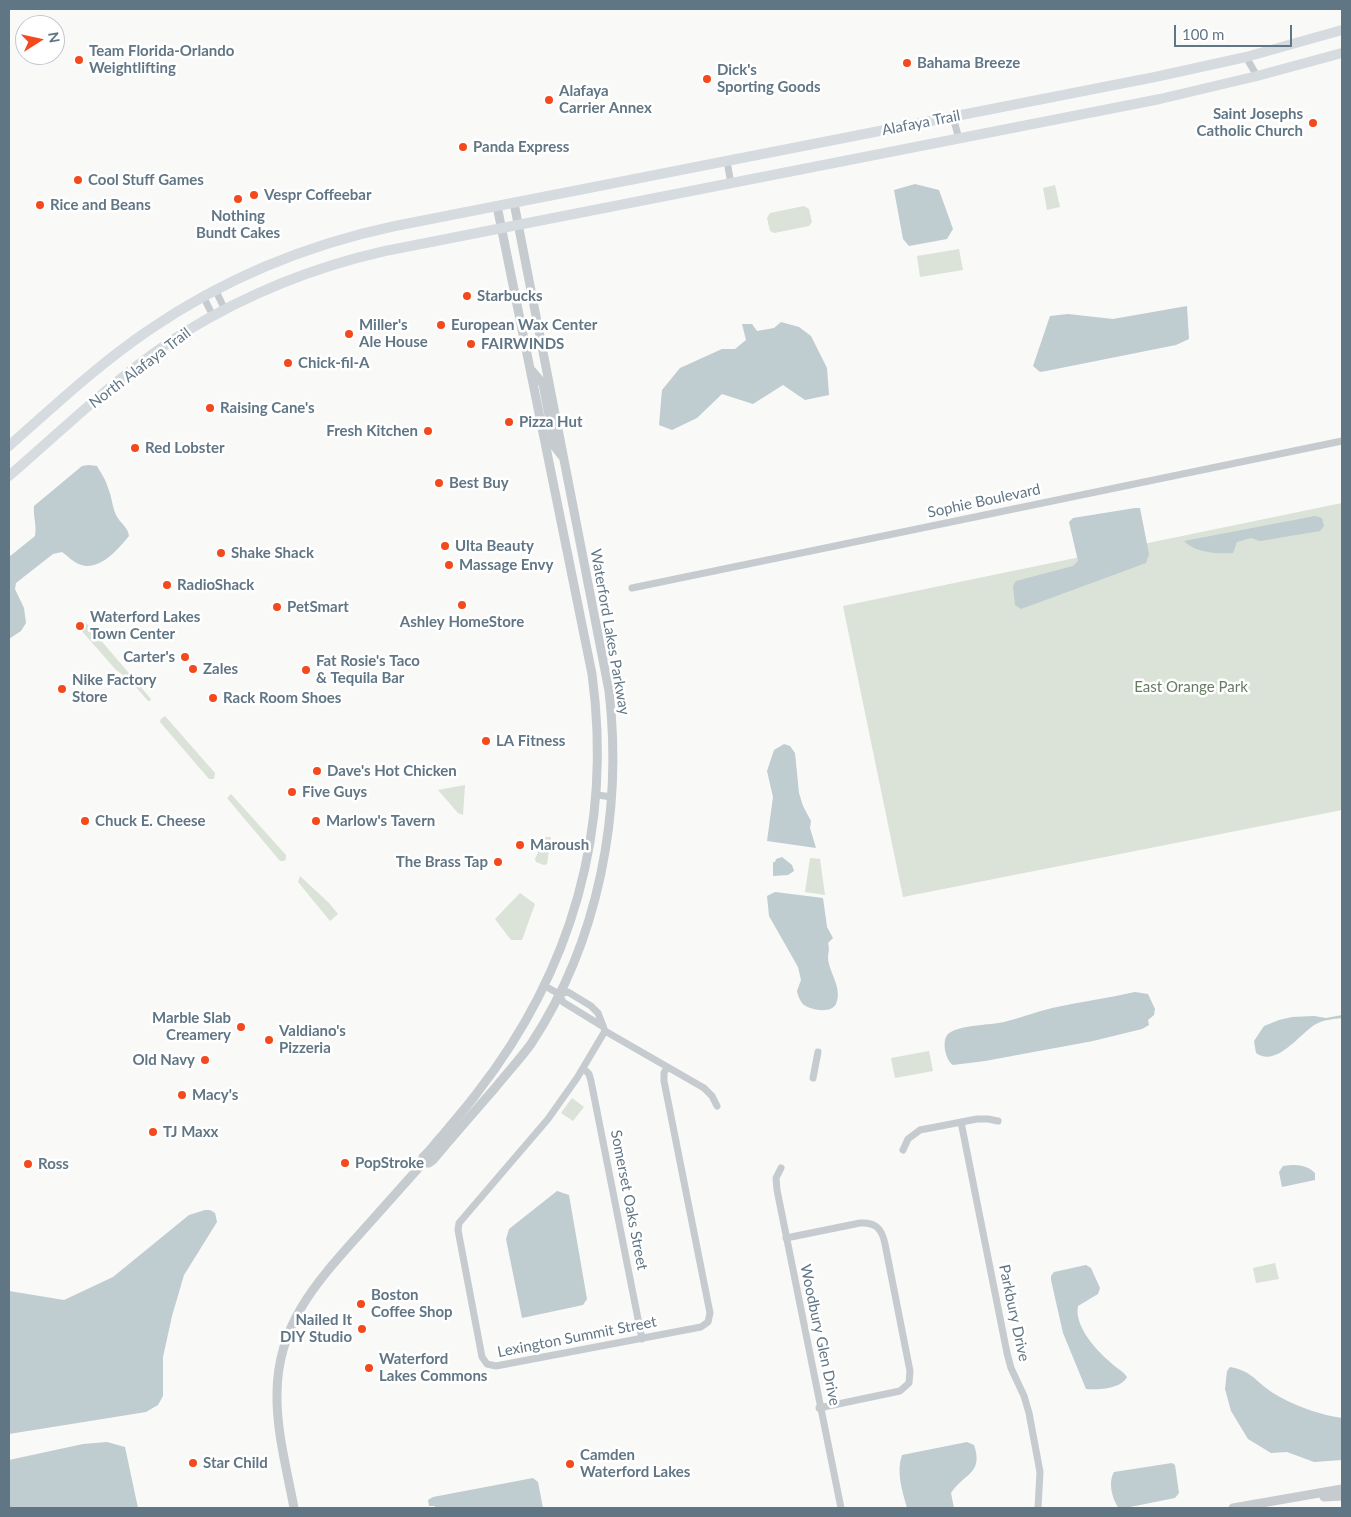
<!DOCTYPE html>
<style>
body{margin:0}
#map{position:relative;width:1351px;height:1517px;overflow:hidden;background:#f9f9f7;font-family:Lato,sans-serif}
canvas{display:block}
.frame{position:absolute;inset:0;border:10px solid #617685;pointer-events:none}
.north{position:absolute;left:15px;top:15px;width:50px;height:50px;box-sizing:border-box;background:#fff;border:1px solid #c0c8ce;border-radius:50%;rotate:80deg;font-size:14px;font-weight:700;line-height:20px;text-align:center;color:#617685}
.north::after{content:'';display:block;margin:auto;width:18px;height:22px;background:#f3491c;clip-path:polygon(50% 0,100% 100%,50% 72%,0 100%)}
.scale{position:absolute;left:1174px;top:25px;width:118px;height:22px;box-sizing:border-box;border:2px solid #617685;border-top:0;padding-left:6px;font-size:15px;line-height:18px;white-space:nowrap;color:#617685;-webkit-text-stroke:4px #fff;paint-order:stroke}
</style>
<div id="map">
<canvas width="1351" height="1517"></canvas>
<div class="frame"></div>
<div class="north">N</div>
<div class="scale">100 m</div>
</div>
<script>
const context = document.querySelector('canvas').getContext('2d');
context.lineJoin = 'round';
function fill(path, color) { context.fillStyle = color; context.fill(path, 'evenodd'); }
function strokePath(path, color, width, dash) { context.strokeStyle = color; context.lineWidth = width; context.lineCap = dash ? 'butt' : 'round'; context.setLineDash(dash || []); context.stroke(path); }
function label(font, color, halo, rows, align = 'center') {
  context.font = font + ' Lato,sans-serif'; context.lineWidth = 5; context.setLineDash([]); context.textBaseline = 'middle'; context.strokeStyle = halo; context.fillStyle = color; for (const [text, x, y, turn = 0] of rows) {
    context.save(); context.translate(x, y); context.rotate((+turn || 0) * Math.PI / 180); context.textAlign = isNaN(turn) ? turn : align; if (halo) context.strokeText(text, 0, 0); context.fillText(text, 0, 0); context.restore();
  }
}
fill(new Path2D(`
 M1055,185L1060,207L1047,210L1043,188Z
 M804,206L809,209L812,222L809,226L774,233L770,231L767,218L770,213Z
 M959,249L963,270L920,277L917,256Z
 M1342,503V810L903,897L843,606Z
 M83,623H86L151,699L150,701H148L130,680L116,670L80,629L81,624Z
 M165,716L215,773L214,779H209L160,722L161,719Z
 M465,785L463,815L458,813L438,790Z
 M231,794L286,855V859L284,861H280L227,798Z
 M545,837H551L547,864L544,865L536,862L535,859Z
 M810,858L820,859L825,895L805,892Z
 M300,876L329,903L338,914L330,921L298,882Z
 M520,893L535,904L522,940H511L495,919Z
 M929,1051L933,1071L895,1078L891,1058Z
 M572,1098L584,1107L573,1121L561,1113Z
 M1275,1263L1279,1279L1256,1283L1253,1268Z`), '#dbe2d7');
fill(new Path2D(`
 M915,184L939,190L953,229L947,239L909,246L903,239L894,190Z
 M1187,306L1189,339L1176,345L1046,371L1040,372L1033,366L1050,316L1068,314L1113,319Z
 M781,322L799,327L811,336L827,368L829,395L805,400L783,385L753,404L722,394L697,418L672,430L659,425L662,390L680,368L722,349H735L746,340L742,324H752L757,331L774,328Z
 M89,465L97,466C101,473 106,480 108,488C112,497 112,506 116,515C120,523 128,527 129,536C119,548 104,566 87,566C77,566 69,557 62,552L53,554L16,583L15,589L24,608L26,623L21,631L9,639V557L35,536C37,525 33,517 34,506L82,466Z
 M1135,508H1140L1149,554L1146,563L1021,609L1015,605L1013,586L1016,581L1073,566L1078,561L1069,522L1073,518Z
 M1315,516L1322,518L1324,526L1320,531L1260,541L1251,538L1237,542L1233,553C1218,554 1195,553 1184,541Z
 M784,744L790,746L795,753L799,793L803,806L811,821L810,828L816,848L767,841L773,797L767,771L774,750Z
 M782,857L792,865L794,871L788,875L773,876V862H775L776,859Z
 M775,892L823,898L827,927L833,938L828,943C830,952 828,951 828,958C829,973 843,988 836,1004C831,1014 811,1010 804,1005C800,1002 798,995 797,991L801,980L798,967L769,916L767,896Z
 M1135,992L1148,994L1155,1009L1154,1015L1148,1020L1149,1025L1142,1029L1093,1041L985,1061L953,1065C946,1061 941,1041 948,1034C958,1025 991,1025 1004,1022C1020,1018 1036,1012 1052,1008C1080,1002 1108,998 1135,992Z
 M1342,1015V1018C1333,1019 1323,1020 1316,1024C1300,1033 1277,1068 1256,1053L1254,1041L1264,1026L1279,1020L1292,1017L1314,1016L1326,1018Z
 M1291,1165C1301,1165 1308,1166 1315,1173V1180L1282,1187L1279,1172L1283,1166Z
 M557,1191L569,1195L587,1299L583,1305L522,1318L506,1239L509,1229Z
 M205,1210H210L215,1213L217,1222L184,1275L172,1316L163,1357V1396L158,1405L146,1412L9,1434V1291L64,1300L113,1277L189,1215Z
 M1086,1265L1091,1268L1100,1288L1098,1294L1078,1306C1074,1326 1096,1350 1110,1362C1116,1368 1122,1370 1127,1377C1121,1389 1098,1390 1086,1389L1063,1333L1051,1280V1276L1054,1272Z
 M1230,1367C1250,1371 1252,1377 1266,1388C1285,1403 1320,1415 1342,1418V1460L1314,1462L1287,1452L1271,1453L1248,1439L1231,1411L1225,1389L1227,1371Z
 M107,1442L125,1447L138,1508H9V1460L83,1444Z
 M967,1442L974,1445C984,1474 963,1474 951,1493L954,1508H907C902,1490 896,1472 902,1455Z
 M1172,1463L1175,1465L1179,1493L1175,1498L1125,1508L1118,1507C1112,1498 1108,1482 1114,1472Z
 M533,1478L538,1482L543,1508H435V1506H429L428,1500L433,1497Z`), '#bfccd0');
strokePath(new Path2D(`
 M1246,57L1257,76
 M953,117L959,139
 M727,161L731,184
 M215,289L225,310
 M203,296L213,316
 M632,588L1342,441
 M597,795L612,797
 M545,986L559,994L568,992L591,1006L598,1013L605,1031L704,1088L712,1096L717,1106
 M559,994L563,1002L602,1026
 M605,1031L577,1078L548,1119L459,1223L458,1230L482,1357L487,1364L496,1366L701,1327L708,1322L710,1313L664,1081V1073L667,1067
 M583,1068L589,1074L591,1081L642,1339
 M813,1078L818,1052
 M961,1122L1007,1353L1011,1368L1024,1396L1029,1413L1040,1472L1038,1508
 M903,1150L908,1139L920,1130L977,1119H988L998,1121
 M781,1168L776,1178L777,1190L841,1508
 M786,1238L860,1223C876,1222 882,1229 885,1244L910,1371L909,1383L900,1391L819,1408`), '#c6cbcf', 7);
strokePath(new Path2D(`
 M532,371L543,384L555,447L562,456
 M423,1163H429L433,1160C453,1136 474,1112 495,1088C507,1073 520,1059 531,1044C599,941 623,812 609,691L514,203
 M1324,1497L1342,1496
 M294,1508C287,1470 276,1430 277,1392C278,1325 315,1284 357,1237C379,1212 401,1188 423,1163V1157C430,1151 435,1143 441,1137C453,1122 466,1108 477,1093C572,971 613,829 592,674L497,206
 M1233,1508L1342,1489`), '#c6cbcf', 9);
strokePath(new Path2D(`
 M9,446C54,406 99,364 149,330C225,278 305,245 395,226L1155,77L1246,57L1342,30
 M9,476C66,427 121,372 185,332C247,294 314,267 385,251L1160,99L1257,76L1342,53`), '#d6dbdf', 10);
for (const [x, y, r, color] of [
 [79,60,5,"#f3491c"],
 [907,63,5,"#f3491c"],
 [707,79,5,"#f3491c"],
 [549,100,5,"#f3491c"],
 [1313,123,5,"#f3491c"],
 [463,147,5,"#f3491c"],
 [78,180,5,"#f3491c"],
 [254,195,5,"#f3491c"],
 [238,199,5,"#f3491c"],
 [40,205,5,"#f3491c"],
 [467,296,5,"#f3491c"],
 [441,325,5,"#f3491c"],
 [349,334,5,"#f3491c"],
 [471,344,5,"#f3491c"],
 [288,363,5,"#f3491c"],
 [210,408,5,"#f3491c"],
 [509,422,5,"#f3491c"],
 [428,431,5,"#f3491c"],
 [135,448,5,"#f3491c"],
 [439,483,5,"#f3491c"],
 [445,546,5,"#f3491c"],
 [221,553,5,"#f3491c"],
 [449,565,5,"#f3491c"],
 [167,585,5,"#f3491c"],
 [462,605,5,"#f3491c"],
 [277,607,5,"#f3491c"],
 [80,626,5,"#f3491c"],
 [185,657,5,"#f3491c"],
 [193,669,5,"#f3491c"],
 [306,670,5,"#f3491c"],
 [62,689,5,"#f3491c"],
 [213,698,5,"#f3491c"],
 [486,741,5,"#f3491c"],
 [317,771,5,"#f3491c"],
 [292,792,5,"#f3491c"],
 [85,821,5,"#f3491c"],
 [316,821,5,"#f3491c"],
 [520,845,5,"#f3491c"],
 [498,862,5,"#f3491c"],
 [241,1027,5,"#f3491c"],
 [269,1040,5,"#f3491c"],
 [205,1060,5,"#f3491c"],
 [182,1095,5,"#f3491c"],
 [153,1132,5,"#f3491c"],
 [345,1163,5,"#f3491c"],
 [28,1164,5,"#f3491c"],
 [361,1304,5,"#f3491c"],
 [362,1329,5,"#f3491c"],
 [369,1368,5,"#f3491c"],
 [193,1463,5,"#f3491c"],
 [570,1464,5,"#f3491c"]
]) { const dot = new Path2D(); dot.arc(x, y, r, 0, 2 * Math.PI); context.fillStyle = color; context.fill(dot); strokePath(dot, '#fff', 2); }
label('bold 15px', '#617685', '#fff', [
 ["Team Florida-Orlando",89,51],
 ["Weightlifting",89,68],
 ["Bahama Breeze",917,63],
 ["Dick's",717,70],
 ["Sporting Goods",717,87],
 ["Alafaya",559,91],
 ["Carrier Annex",559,108],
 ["Saint Josephs",1303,114,"right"],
 ["Catholic Church",1303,131,"right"],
 ["Panda Express",473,147],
 ["Cool Stuff Games",88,180],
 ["Vespr Coffeebar",264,195],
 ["Rice and Beans",50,205],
 ["Nothing",238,216,"center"],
 ["Bundt Cakes",238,233,"center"],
 ["Starbucks",477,296],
 ["Miller's",359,325],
 ["Ale House",359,342],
 ["European Wax Center",451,325],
 ["FAIRWINDS",481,344],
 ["Chick-fil-A",298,363],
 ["Raising Cane's",220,408],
 ["Pizza Hut",519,422],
 ["Fresh Kitchen",418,431,"right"],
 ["Red Lobster",145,448],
 ["Best Buy",449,483],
 ["Ulta Beauty",455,546],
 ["Shake Shack",231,553],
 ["Massage Envy",459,565],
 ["RadioShack",177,585],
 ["PetSmart",287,607],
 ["Waterford Lakes",90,617],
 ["Town Center",90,634],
 ["Ashley HomeStore",462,622,"center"],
 ["Carter's",175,657,"right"],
 ["Fat Rosie's Taco",316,661],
 ["& Tequila Bar",316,678],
 ["Zales",203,669],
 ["Nike Factory",72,680],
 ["Store",72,697],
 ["Rack Room Shoes",223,698],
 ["LA Fitness",496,741],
 ["Dave's Hot Chicken",327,771],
 ["Five Guys",302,792],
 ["Chuck E. Cheese",95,821],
 ["Marlow's Tavern",326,821],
 ["Maroush",530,845],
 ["The Brass Tap",488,862,"right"],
 ["Marble Slab",231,1018,"right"],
 ["Creamery",231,1035,"right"],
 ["Valdiano's",279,1031],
 ["Pizzeria",279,1048],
 ["Old Navy",195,1060,"right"],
 ["Macy's",192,1095],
 ["TJ Maxx",163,1132],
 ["PopStroke",355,1163],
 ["Ross",38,1164],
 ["Boston",371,1295],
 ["Coffee Shop",371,1312],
 ["Nailed It",352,1320,"right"],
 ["DIY Studio",352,1337,"right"],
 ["Waterford",379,1359],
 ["Lakes Commons",379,1376],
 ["Camden",580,1455],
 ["Waterford Lakes",580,1472],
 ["Star Child",203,1463]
], 'left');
label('15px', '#617685', '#fff', [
 ["Alafaya Trail",921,123,-11],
 ["North Alafaya Trail",140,368,-37],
 ["Sophie Boulevard",984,501,-12],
 ["Waterford Lakes Parkway",610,632,80],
 ["Somerset Oaks Street",629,1200,79],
 ["Parkbury Drive",1014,1313,78],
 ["Woodbury Glen Drive",820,1335,78],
 ["Lexington Summit Street",577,1337,-11]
]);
label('15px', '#667b61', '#fff', [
 ["East Orange Park",1191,687]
]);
</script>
